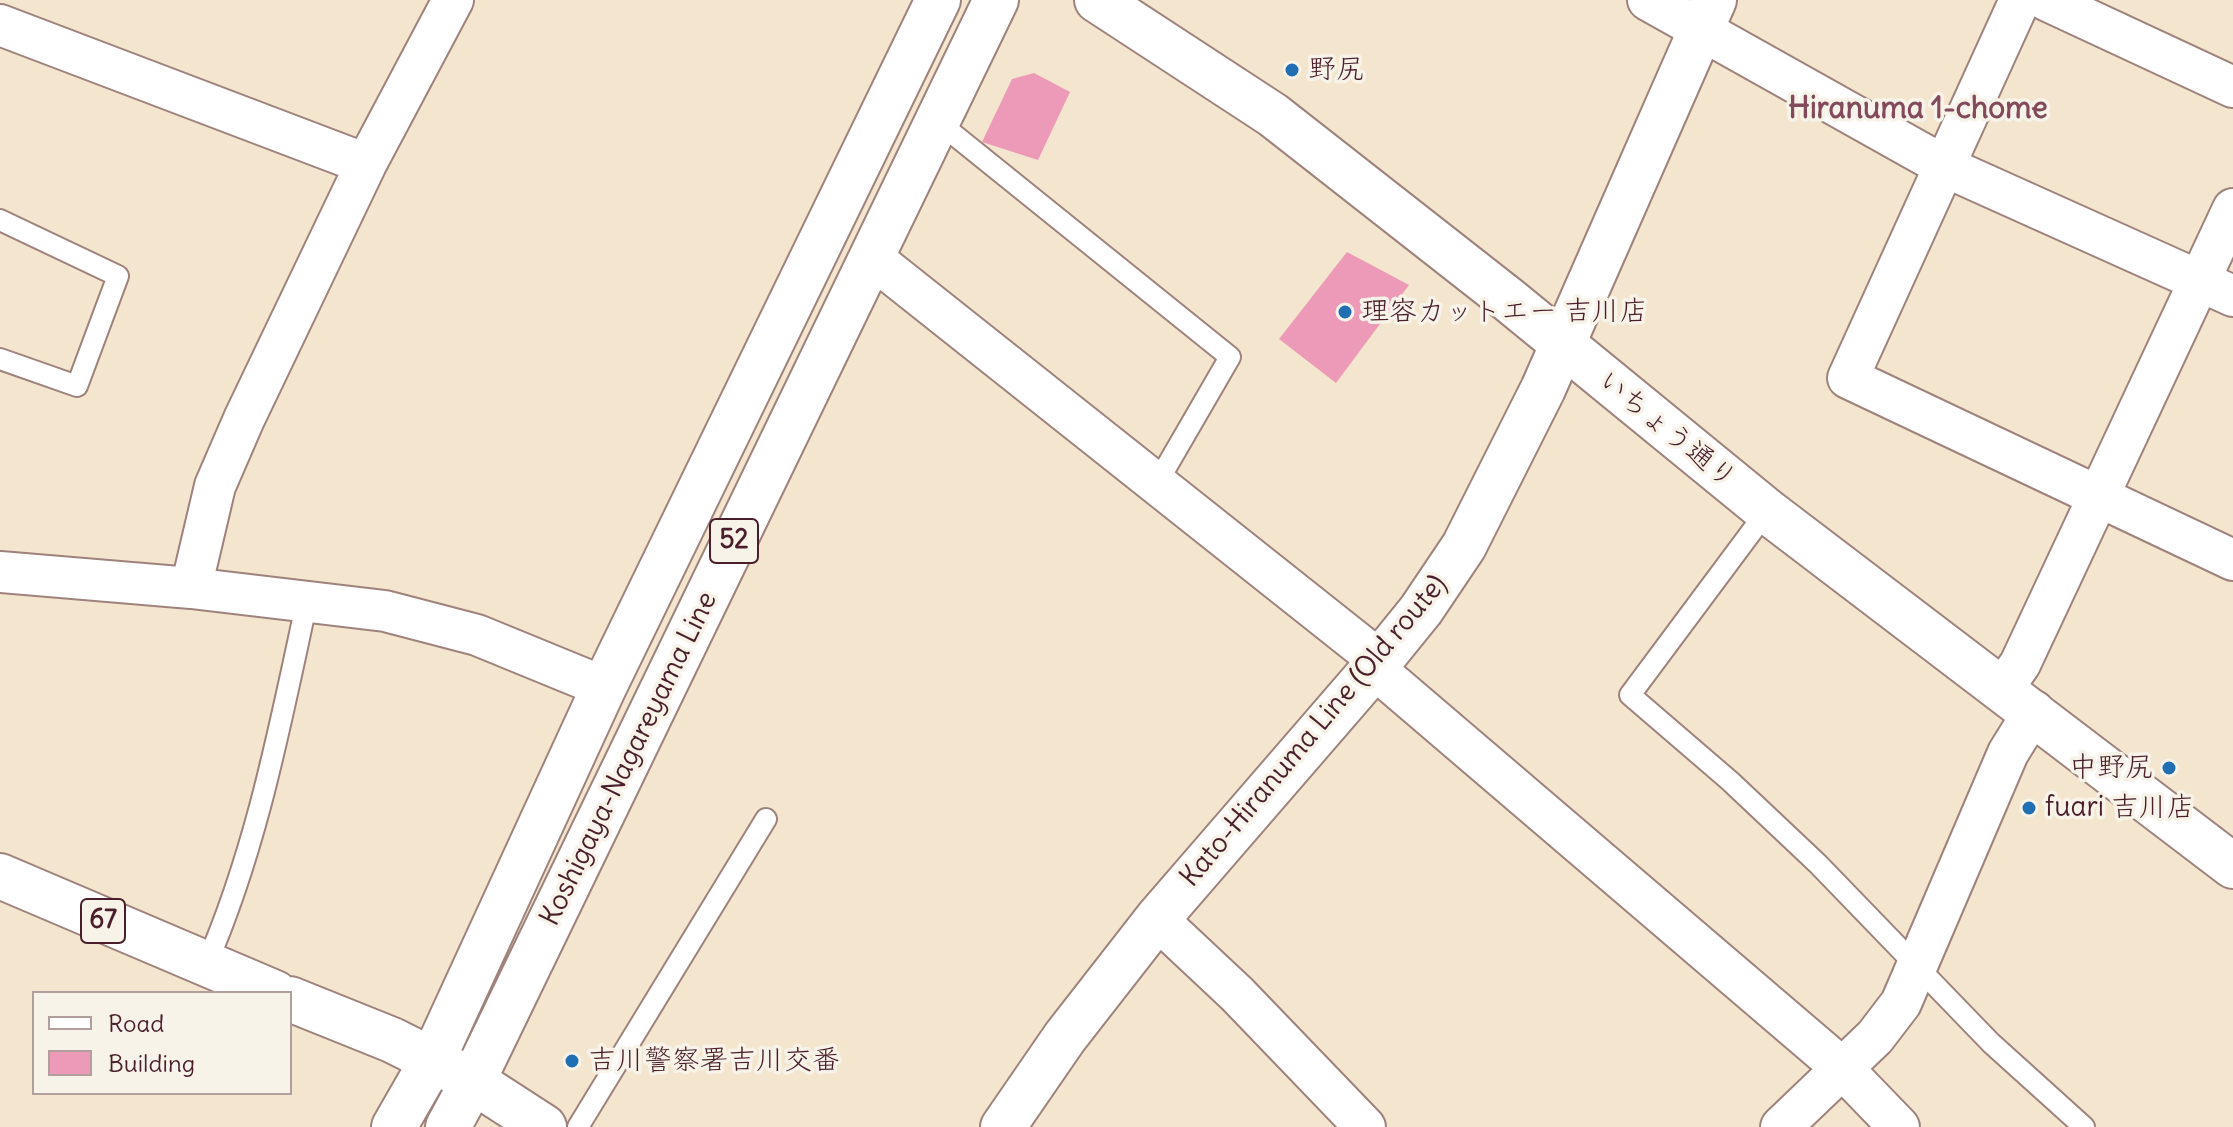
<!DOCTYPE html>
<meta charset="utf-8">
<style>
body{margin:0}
#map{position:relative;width:2233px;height:1127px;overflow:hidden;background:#f3e5ce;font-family:Delius,sans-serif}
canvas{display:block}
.legend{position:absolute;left:32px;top:991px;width:260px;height:104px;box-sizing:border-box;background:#f7f3e8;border:2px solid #b29e9c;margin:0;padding:10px 14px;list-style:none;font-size:24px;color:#4a1f2b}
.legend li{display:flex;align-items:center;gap:16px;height:40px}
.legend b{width:40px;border:2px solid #b29e9c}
</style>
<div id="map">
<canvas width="2233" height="1127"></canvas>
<ul class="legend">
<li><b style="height:10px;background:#fff"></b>Road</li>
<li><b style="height:22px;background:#ec9ab7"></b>Building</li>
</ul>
</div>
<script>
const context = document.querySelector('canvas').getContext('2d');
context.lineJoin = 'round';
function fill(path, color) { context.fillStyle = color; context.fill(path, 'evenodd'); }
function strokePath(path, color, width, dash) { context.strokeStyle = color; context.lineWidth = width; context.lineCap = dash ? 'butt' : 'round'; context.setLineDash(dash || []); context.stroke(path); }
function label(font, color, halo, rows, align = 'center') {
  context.font = font + ' Delius,"Klee One",sans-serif'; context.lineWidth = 7; context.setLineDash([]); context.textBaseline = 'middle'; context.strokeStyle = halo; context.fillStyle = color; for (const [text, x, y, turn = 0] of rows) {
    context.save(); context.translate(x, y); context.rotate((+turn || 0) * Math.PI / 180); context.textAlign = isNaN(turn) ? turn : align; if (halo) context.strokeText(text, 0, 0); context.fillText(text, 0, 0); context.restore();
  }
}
fill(new Path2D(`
 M1034,73L1070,92L1038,160L982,142L1012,79Z
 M1347,252L1409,285L1336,383L1279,339Z`), '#ec9ab7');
const service = new Path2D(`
 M937,121L1230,357L1157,483
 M0,220L118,276L77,386L0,359
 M1767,511L1630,695L1730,781L1818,864L1991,1043L2084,1127
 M206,965C257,848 280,725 307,601
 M578,1127L766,819`);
const minor = new Path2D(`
 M1648,0L1946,167L2233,296
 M2020,0L1848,378L2233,560
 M2046,0L2233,87
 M0,25L366,164
 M871,257L1380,661
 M0,572L191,588L385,611L477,635L604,687
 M191,588L215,486L244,419L366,164L453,0
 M1374,668L1842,1068L1899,1127
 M2003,688L2020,664L2233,209
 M1157,919L1237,994L1365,1127
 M1781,1127L1875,1037L1901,1003L2008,753L2034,711`);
const tertiary = new Path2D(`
 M1097,0L1273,115L1509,300L1767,511L2233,866
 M473,1081L544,1127
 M1003,1127L1065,1037L1157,919L1374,668L1421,610L1464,546L1543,389L1714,0`);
const primary = new Path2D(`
 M0,876L275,993
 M290,999L392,1040L460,1074
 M394,1127L433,1059L604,687L938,0
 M448,1127L473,1081L996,0`);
strokePath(service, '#9e827c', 24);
strokePath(minor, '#9e827c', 44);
strokePath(tertiary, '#9e827c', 48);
strokePath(primary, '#9e827c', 48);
strokePath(service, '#fff', 20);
strokePath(minor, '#fff', 40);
strokePath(tertiary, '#fff', 44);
strokePath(primary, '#fff', 44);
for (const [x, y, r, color] of [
 [1292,70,8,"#1f6fb2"],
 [1345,312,8,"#1f6fb2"],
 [2169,768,8,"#1f6fb2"],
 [2029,808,8,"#1f6fb2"],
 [572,1061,8,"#1f6fb2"]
]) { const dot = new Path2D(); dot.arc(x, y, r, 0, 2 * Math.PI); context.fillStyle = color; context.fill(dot); strokePath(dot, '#f7f3e8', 3); }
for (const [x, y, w] of [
 [734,541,48],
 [103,921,44]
]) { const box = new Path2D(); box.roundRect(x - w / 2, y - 22, w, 44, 6); context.fillStyle = '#f7f3e8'; context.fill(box); strokePath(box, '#4a1f2b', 2); }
label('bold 26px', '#4a1f2b', null, [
 ["52",734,541],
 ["67",103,921]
]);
label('28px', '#4a1f2b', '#f7f3e8', [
 ["野尻",1308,70],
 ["理容カットエー 吉川店",1361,312],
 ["中野尻",2153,768,"right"],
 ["fuari 吉川店",2045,808],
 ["吉川警察署吉川交番",588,1061]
], 'left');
label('28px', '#4a1f2b', '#f7f3e8', [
 ["いちょう通り",1667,430,39],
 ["Kato-Hiranuma Line (Old route)",1314,731,-50],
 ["Koshigaya-Nagareyama Line",629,759,-64]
]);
label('bold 30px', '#834a5c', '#f7f3e8', [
 ["Hiranuma 1-chome",1918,109]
]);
</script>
